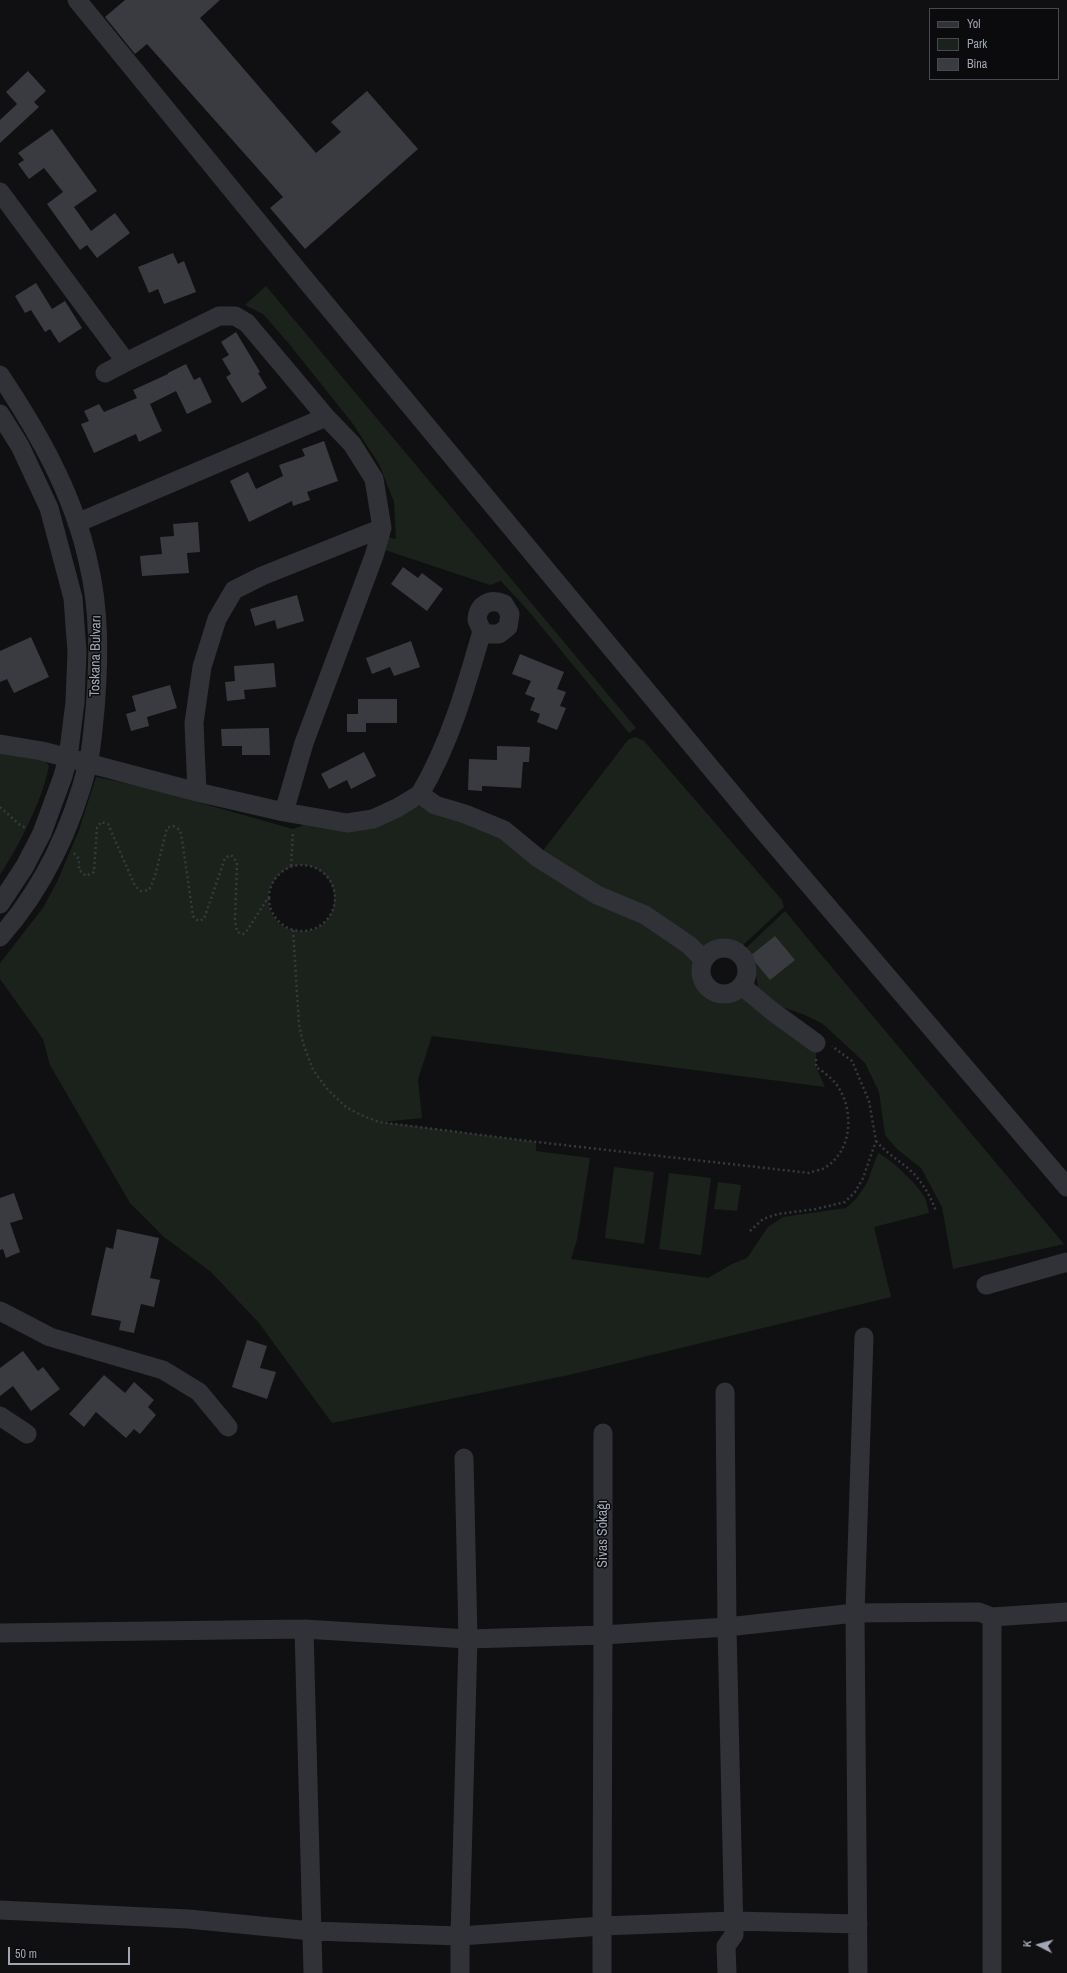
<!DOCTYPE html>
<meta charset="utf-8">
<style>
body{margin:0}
#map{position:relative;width:1067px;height:1973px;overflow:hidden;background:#101012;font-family:"Archivo Narrow",sans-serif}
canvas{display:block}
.legend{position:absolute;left:929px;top:8px;width:130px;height:72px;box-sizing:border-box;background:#0b0b0d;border:1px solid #474950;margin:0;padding:5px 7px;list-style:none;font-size:12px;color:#a0a6b4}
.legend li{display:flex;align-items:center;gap:8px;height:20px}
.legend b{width:20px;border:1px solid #474950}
.north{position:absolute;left:1019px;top:1925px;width:40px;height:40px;-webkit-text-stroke:3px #0b0b0d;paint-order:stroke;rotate:276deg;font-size:11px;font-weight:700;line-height:16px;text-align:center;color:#a0a6b4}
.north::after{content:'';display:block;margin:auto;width:14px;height:18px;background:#a0a6b4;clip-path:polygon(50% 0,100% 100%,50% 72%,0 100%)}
.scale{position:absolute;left:8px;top:1947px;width:122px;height:18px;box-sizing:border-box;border:2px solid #a0a6b4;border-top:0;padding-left:5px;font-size:12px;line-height:14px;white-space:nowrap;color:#a0a6b4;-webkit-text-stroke:3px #0b0b0d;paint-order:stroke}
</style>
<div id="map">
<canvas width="1067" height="1973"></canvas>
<ul class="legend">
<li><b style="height:5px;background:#313237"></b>Yol</li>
<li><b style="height:11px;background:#1a221b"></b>Park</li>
<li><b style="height:11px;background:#3a3b40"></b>Bina</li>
</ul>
<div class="north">K</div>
<div class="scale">50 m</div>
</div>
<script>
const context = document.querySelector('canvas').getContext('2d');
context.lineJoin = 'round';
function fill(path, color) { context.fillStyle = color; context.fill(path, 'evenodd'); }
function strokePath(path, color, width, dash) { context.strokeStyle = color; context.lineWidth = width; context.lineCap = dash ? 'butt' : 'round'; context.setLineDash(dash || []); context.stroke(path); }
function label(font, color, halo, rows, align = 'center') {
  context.font = font + ' "Archivo Narrow",sans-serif'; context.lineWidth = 3; context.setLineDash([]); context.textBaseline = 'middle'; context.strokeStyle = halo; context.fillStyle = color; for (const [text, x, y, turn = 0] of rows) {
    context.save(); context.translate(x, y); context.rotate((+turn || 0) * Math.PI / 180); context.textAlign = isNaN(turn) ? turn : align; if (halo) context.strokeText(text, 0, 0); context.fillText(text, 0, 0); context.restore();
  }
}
fill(new Path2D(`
 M266,286L636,728L629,733L531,614L501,581L490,585L385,550L387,537L396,539L394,502L379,464L353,424L290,345L263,314L245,305Z
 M635,737L644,741L782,900L784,907L740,948C732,945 722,941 713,945C708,947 706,949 700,949C702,972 702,1006 737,990L816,1043V1067L825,1087L432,1036L418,1079L422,1118L382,1122L536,1142V1151L590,1158L577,1240L571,1259L708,1278L732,1264L747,1258L768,1227L783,1217L846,1208L856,1199L867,1183L878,1153C889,1157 920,1187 925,1198C927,1203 928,1208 929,1213L874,1227L891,1297L569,1375L332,1423L259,1323L211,1272L164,1237L130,1203L50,1065L43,1039L0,979V963L43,908L57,882L79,830L96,777L144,787L293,829L319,819L397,808L435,805L538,857L628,740ZM298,865C345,864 346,930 303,931C261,932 256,874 298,865Z
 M0,753L45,760L49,766C42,801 20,844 0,875Z
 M785,911L814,946L1064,1244L953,1269L942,1207L921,1168L897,1149L885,1135L879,1092L865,1063L823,1024L805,1015L780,1006L758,988L754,961L745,949Z
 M614,1167L654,1172L644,1244L605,1238Z
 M669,1173L711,1178L701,1255L659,1249Z
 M718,1182L741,1185L737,1211L714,1209Z`), '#1a221b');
fill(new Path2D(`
 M125,0H220L200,18L316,153L341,132L331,122L367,91L418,149L305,249L270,208L283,197L147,44L135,54L105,17Z
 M28,71L46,91L34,102L39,107L0,143V120L17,104L6,92Z
 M52,129L97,191L74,207L91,231L115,213L130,233L97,258L87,245L80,250L47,204L63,192L44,168L29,179L18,164L24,160L18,153Z
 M173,253L178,264L184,261L196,292L164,304L158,289L149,293L138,267Z
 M36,283L52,309L65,301L82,328L59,343L50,329L45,332L31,310L25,313L15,296Z
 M236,332L260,372L258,373L267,388L242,403L226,377L231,374L222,359L229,355L221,342Z
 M186,364L194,380L200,377L212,402L187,414L176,391L150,404L162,431L139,442L136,434L94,453L81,424L89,421L84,411L99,404L104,412L137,398L133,390L168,374V373Z
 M324,441L338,481L307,492L310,500L293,506L292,501L249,522L230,481L248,472L256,489L283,476L279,465L305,456L302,449Z
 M198,522L200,552L187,553L189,573L142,576L140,556L162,554L160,537L174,536L173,524Z
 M403,567L418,578L422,573L443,589L427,611L391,584Z
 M297,595L304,621L277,629L275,620L255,626L250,609Z
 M31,637L49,677L14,693L7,679L0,682V651Z
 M411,641L420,667L394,676L390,667L372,674L366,658Z
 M520,654L564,672L557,689L566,692L560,706L566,708L557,730L537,722L540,714L530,710L535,698L525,694L531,681L512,674Z
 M274,663L276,687L244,690L245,699L227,701L225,682L235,681L234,666Z
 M170,685L177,708L147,717L149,726L131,731L126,714L136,711L132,696Z
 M358,699H397V723H366V732H347V714H358Z
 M269,728L270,755H242V746H222L221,729Z
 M497,746L530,747L529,762H523L521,788L482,786V791L468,790L469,759L497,760Z
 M364,752L376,776L351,789L347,780L329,789L321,774Z
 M775,936L795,960L770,980L750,956Z
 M14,1193L23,1219L10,1223L20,1252L6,1258L3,1249L0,1250V1198Z
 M117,1229L159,1238L150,1278L160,1280L154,1307L141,1304L134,1333L119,1330L121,1321L91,1315L106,1247L113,1249Z
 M247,1340L267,1346L260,1368L276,1372L267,1399L232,1387Z
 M23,1351L38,1371L43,1367L60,1389L31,1411L13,1386L0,1396V1368Z
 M104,1375L125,1393L134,1382L154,1400L148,1407L156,1415L140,1434L134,1429L126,1438L96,1412L84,1427L69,1414Z`), '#3a3b40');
strokePath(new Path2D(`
 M0,807L20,825L26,828
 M74,853L79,859V870L86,876L94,872L97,828L101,822L108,824L135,886L141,891L149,890L155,876L167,828L173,826L180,830L182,839L193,916L198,921L204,919L225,858L231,855L237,862L235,921L237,932L243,934L246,932L268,898
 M269 898a33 33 0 1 1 66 0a33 33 0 1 1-66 0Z
 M291,866L293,831
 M293,930L299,1024L303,1043L313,1070L328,1090L346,1107L361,1115L379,1122L537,1142L809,1173C814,1171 822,1170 826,1167C851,1151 854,1114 840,1090C835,1080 825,1073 816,1067V1059
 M876,1141C888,1155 904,1163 916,1176C925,1187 931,1198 936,1211
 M750,1231L763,1219L778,1214L816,1209L845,1202L855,1192L863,1178L876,1141L869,1101L852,1061L832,1046`), '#37393e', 2.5, [2, 3]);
strokePath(new Path2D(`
 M77,0L304,278L759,826L1067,1187
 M0,192L126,362L105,373
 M0,375C38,432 73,493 88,561C100,610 99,660 95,710C93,728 92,747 88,764C72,827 43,889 0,937
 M0,414L20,446L49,508L73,598L77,652L75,702L68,758L63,776L42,833L25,866L0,904
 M77,523L326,417L247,323L235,316H219L126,362
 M0,744L42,751L197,792L284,812L347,823L373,819L397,808L420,794L435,805L465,814L504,830L538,858L597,895L645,915L689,945L704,960
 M197,792L194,723L202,667L217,619L234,590L262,576L382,528L374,479L352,444L326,417
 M420,794C450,743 466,687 482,631L487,634H499L508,627L510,614L504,604C490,598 478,604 477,620L482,631
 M284,812L304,743L374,556L382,528
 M701 971a23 23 0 1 1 46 0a23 23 0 1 1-46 0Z
 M742,986L772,1011L816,1043
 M986,1285L1067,1262
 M0,1311L50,1337L163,1370L199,1392L228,1427
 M0,1416L27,1434
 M603,1433V1635L727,1627L725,1392
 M0,1633L304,1629
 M0,1910L188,1919L312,1931L460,1936L602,1926L603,1635L468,1639L464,1458
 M313,1973L304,1629L468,1639L460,1936V1973
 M602,1973V1926L733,1921L858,1924
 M727,1973L726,1946L734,1935L727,1627L855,1613L979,1612L992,1617L1067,1612
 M858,1973L855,1613L864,1337
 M992,1973V1617`), '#313237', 19);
label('14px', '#a0a6b4', '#0b0b0d', [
 ["Toskana Bulvarı",96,656,-89],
 ["Sivas Sokağı",603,1534,-90]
]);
</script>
